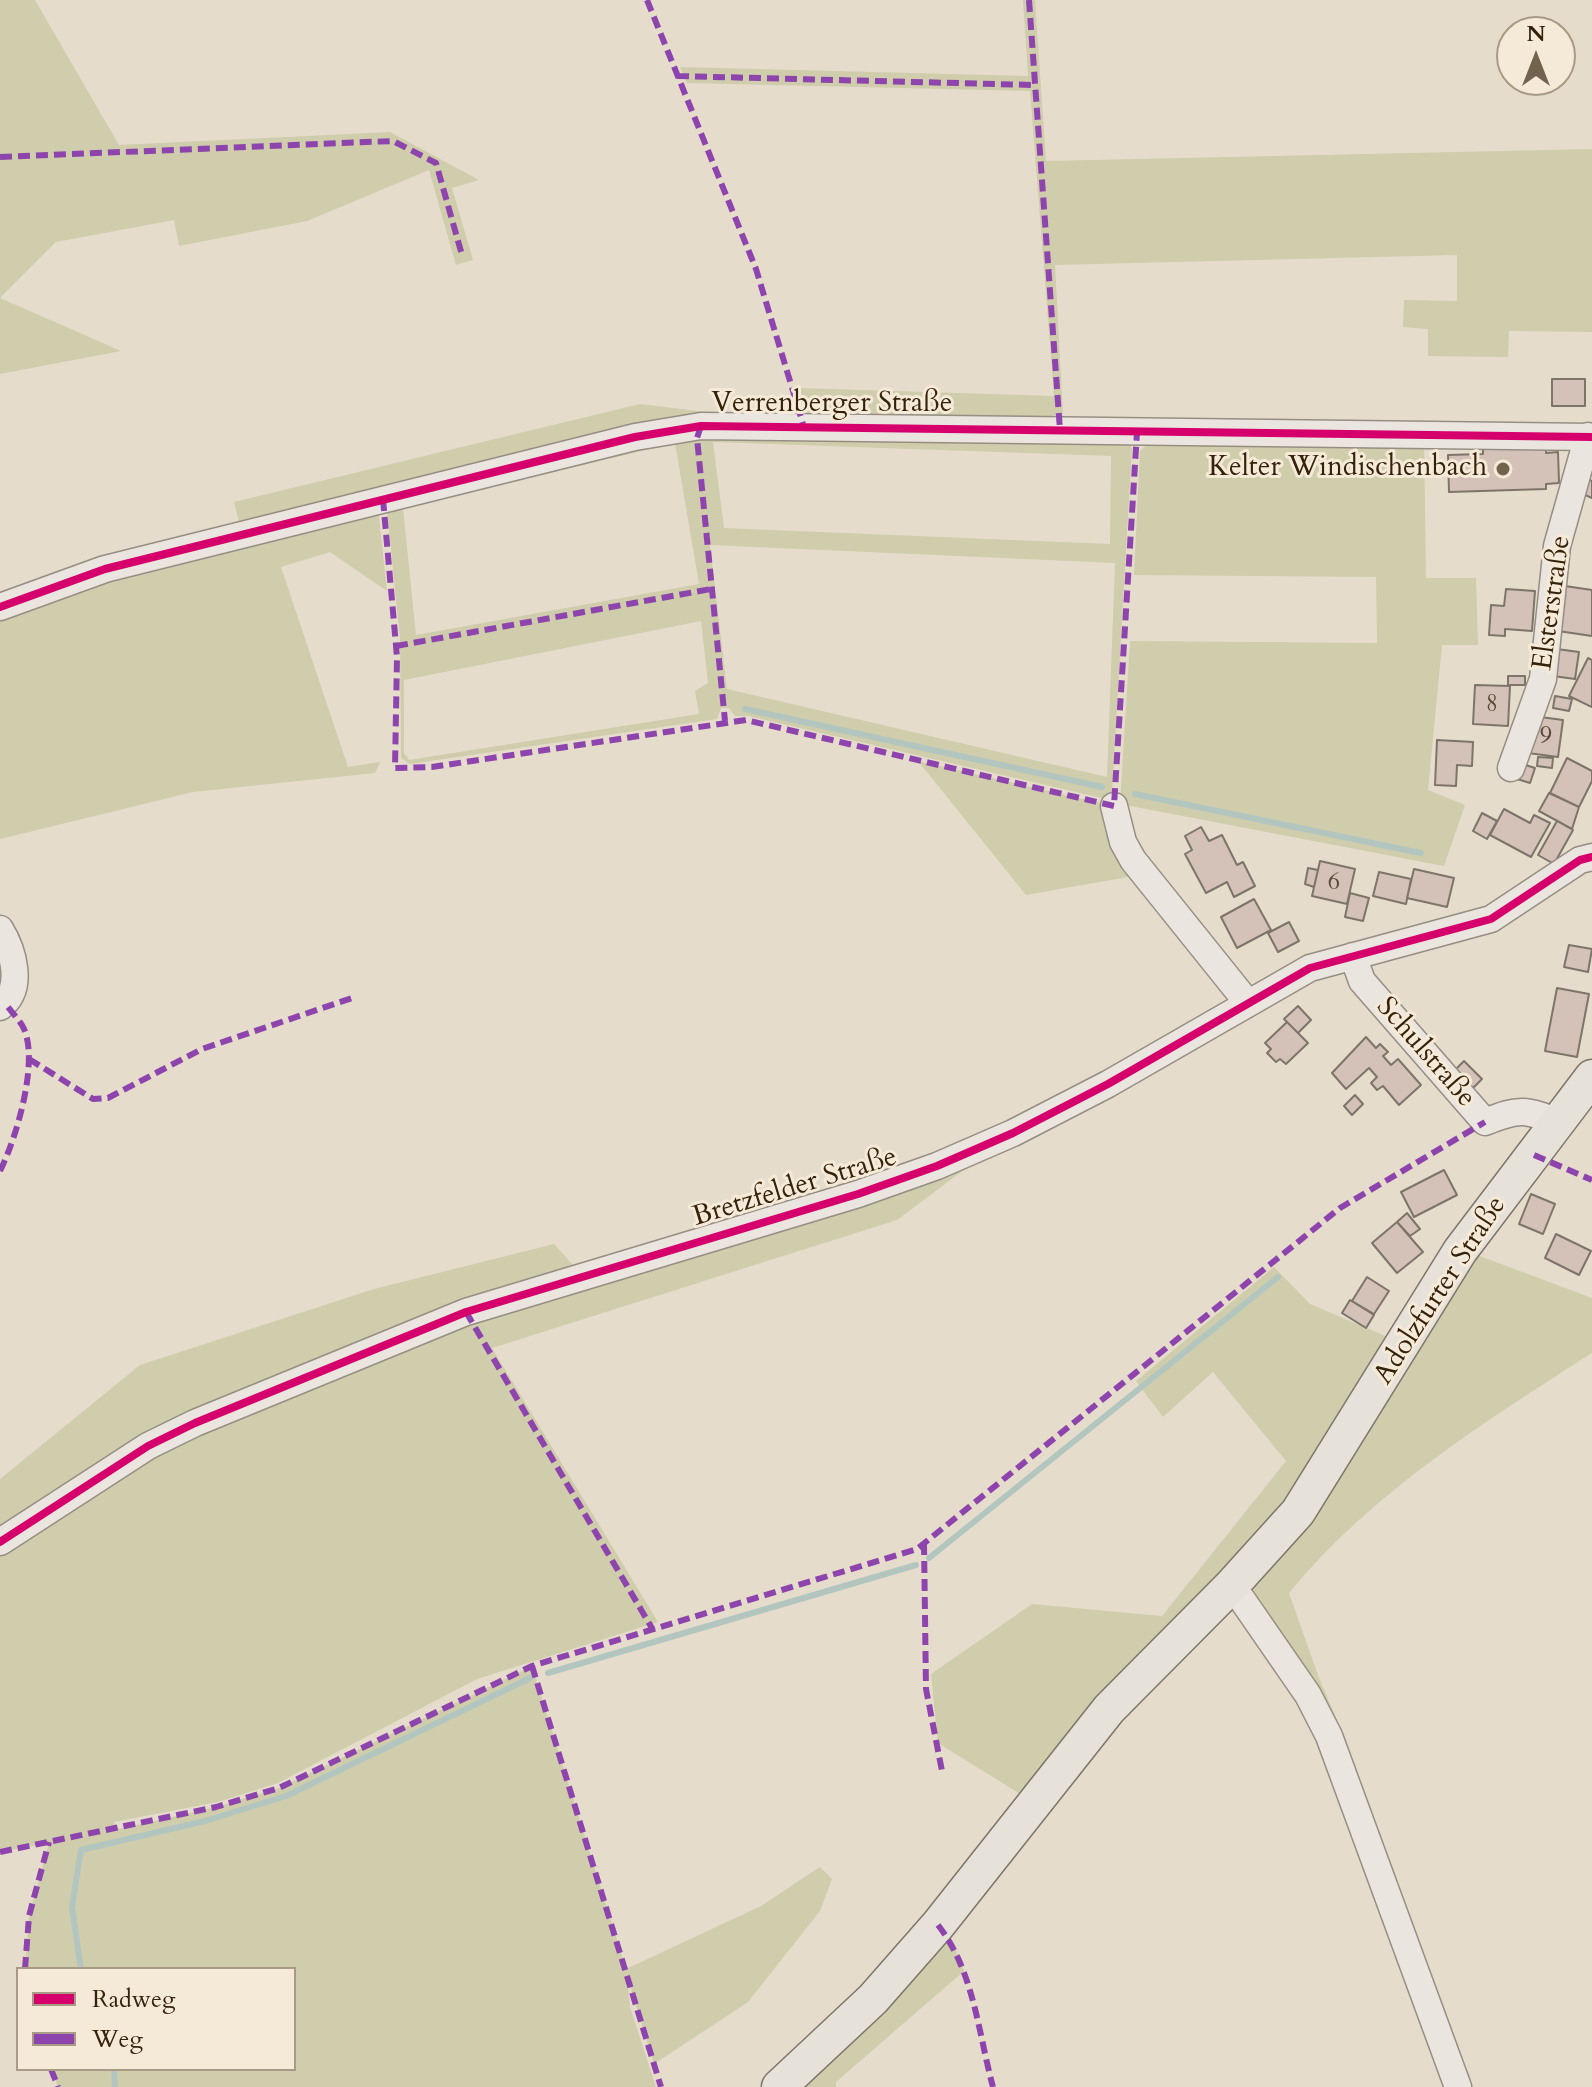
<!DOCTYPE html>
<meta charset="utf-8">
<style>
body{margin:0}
#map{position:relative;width:1592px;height:2087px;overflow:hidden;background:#e6dccc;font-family:Cardo,serif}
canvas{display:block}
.legend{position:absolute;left:16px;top:1967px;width:280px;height:104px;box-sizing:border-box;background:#f5ead7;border:2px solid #a89a85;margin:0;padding:10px 14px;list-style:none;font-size:24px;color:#34220b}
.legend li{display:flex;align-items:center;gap:16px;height:40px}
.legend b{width:40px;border:2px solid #a89a85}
.north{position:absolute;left:1496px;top:16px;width:80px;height:80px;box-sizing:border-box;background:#f5ead7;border:2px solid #a89a85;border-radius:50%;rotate:0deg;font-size:22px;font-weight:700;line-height:32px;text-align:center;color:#34220b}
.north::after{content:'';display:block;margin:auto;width:28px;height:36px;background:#72634f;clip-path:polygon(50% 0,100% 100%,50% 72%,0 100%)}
</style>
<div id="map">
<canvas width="1592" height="2087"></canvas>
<ul class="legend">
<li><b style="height:10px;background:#d6006c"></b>Radweg</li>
<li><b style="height:10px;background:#8e44ad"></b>Weg</li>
</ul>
<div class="north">N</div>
</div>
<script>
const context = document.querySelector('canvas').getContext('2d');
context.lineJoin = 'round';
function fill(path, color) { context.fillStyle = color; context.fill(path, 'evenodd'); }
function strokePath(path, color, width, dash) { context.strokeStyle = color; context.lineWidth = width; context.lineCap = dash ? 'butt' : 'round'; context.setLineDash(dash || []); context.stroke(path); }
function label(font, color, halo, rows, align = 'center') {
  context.font = font + ' Cardo,serif'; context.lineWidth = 6; context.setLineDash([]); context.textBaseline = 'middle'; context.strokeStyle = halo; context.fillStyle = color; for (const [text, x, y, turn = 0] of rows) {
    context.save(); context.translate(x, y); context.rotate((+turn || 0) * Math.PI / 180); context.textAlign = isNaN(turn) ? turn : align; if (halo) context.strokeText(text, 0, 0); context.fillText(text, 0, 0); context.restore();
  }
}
fill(new Path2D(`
 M0,0H35L119,145L390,132L479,180L452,188L473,260L456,265L429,170L307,221L179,246L174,220L56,242L0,298L121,351L0,374Z
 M1023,0H1035L1046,161L1592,149V332L1509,331L1508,357L1428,356V329L1403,327L1404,300L1457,301V255L1055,265L1063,414L1054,415L1045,422L813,417L804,409L797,388L1054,396L1030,91L687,83L680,67L1028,76Z
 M640,404L714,413L790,412L786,417L240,526L234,502Z
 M707,432L1126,439L1132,448L1112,794L1106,799L748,716H735L729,708H721L717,719L410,764L401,758L400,638L387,510ZM713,442L1111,456L1110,544L724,528ZM675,443L699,584L416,635L403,508ZM710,545L1115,563L1107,777L727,689ZM701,621L708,683L695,691L699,714L409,760L404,753V680Z
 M1152,439L1424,440L1426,578H1476L1478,645H1442L1428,790L1465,805L1444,866L1120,804L1130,641L1377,643L1376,577L1134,575L1140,451Z
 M378,508L387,591L330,552L281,567L348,767L380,762L375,773L193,792L0,839V612L107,576Z
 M918,761L1114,806L1145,874L1026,895Z
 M1013,1133L897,1220L492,1348L658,1622L477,1679L278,1783L218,1802L114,1822L119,1829L216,1807L279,1788L532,1666L626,1969L761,1906L820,1867L832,1879L820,1911L748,2002L654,2064L627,1976L630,2007L656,2087H58L51,2069H294V1969H25L29,1916L49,1843L0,1852V1479L140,1365L374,1289L554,1244L582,1275Z
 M1469,1252L1592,1298V1353C1483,1423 1372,1492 1289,1593L1319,1678L1346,1741L1411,1946L1253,1596L1256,1575Z
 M1274,1267L1310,1304L1395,1340L1288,1508L1025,1797L938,1743L931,1674L1032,1604L1162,1616L1286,1461L1213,1372L1163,1417L1136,1381Z
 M938,1925L954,1945L964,1971L836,2082V2087H779Z`), '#cfcdab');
strokePath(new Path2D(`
 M745,709L1102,787
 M1135,794L1421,853
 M929,1558L1278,1277
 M548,1673L916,1565
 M81,1969L72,1907L81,1850L205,1821L286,1796L530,1678
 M114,2069L115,2087`), '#b2c6bf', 6);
const building = new Path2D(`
 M1552,379H1585V406H1552Z
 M1546,443V453L1558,452L1559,483L1546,484V489L1449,492L1448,455L1483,454V445Z
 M1588,479L1592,481V498L1581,493Z
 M1565,586L1592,590V636L1558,631Z
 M1506,589L1535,591L1532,631L1505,629V636L1489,635L1491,605L1504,606Z
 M1557,649L1579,652L1575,679L1553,676Z
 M1588,658L1592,660V707L1569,696Z
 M1508,676H1525V685H1508Z
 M1475,685L1510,686L1508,726L1473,724Z
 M1555,696L1572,699L1569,711L1553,708Z
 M1533,716L1563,720L1558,757L1528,753Z
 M1437,740L1473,742L1472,766L1457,765L1456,786L1435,785Z
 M1538,757L1553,758L1552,768L1537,766Z
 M1567,758L1592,771V781L1579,807L1550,793Z
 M1519,763L1535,768L1530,783L1514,778Z
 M1549,793L1579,807L1572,829L1539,811Z
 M1504,809L1530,823L1534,815L1550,823L1531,857L1490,835Z
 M1482,813L1497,821L1487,839L1473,831Z
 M1557,821L1573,830L1554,864L1538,855Z
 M1201,827L1209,841L1222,835L1237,865L1243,862L1255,886L1234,897L1227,882L1206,893L1185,854L1192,850L1185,836Z
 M1320,861L1355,869L1347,904L1312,896Z
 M1308,868L1318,870L1314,887L1305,884Z
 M1414,869L1454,878L1447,907L1407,898Z
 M1379,872L1411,879L1406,904L1373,896Z
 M1350,893L1369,898L1363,921L1345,917Z
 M1254,899L1271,930L1237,948L1221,917Z
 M1289,922L1299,941L1278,952L1268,933Z
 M1569,945L1592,949L1588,972L1564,967Z
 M1557,988L1589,994L1577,1057L1545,1051Z
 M1298,1006L1311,1020L1298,1033L1284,1019Z
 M1287,1022L1308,1043L1286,1064L1280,1059L1276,1062L1267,1053L1271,1049L1265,1043Z
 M1366,1037L1376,1048L1380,1044L1388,1052L1383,1056L1391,1065L1398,1059L1421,1085L1399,1105L1383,1086L1377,1090L1371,1083L1377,1077L1369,1068L1346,1089L1332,1073Z
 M1464,1061L1482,1079L1469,1092L1451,1074Z
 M1355,1095L1363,1104L1352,1115L1344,1106Z
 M1444,1170L1457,1195L1414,1217L1401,1192Z
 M1531,1194L1555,1204L1543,1234L1519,1224Z
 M1407,1213L1420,1229L1410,1236L1397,1222Z
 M1397,1222L1423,1252L1397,1273L1372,1243Z
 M1556,1234L1591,1251L1579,1275L1545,1258Z
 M1367,1277L1389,1291L1374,1314L1352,1301Z
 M1350,1300L1374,1315L1366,1328L1342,1313Z`);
fill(building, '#d4c1b8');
strokePath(building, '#7d7569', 2);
const minor = new Path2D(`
 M0,607L105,569L635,437L701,426L1592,437
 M1511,768L1543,679L1557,546L1588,436
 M1114,806L1123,842L1133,860L1247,1002
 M0,929C13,950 25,989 0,1007
 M1353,956L1362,981L1485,1122C1520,1108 1525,1109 1560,1123
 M0,1542L148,1446L195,1423L466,1312L858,1194L937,1166L1013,1133L1108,1084L1310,968L1491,919L1580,860L1592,857
 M1232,1585L1308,1695L1329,1736L1458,2087`);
const major = new Path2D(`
 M779,2087L873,1999L938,1925L1109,1709L1232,1585L1298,1512L1460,1251L1592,1077`);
strokePath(minor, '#968e83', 29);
strokePath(major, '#7d7569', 37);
strokePath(minor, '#eae5de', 26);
strokePath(major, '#e7e2d9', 34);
strokePath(new Path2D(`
 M647,0L756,269L803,424
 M1029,0L1060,430
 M677,76L1034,85
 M0,157L393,141L436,163L462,255
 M701,426L697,438L725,721
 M383,499L397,657L395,768L432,767L746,720L1114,806L1137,432
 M396,646L711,589
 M29,1059L93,1099L108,1098L202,1049L352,998
 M1534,1155L1592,1180
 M0,1171C16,1139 39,1063 24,1029C20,1020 11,1012 5,1003
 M466,1312L653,1630
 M924,1543L926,1689L942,1771
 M532,1666L661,2087
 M0,1852L216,1807L279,1788L532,1666L917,1549L1340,1208L1485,1122
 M938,1925C974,1971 978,2032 993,2087
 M25,1969L29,1916L49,1842
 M51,2069L58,2087`), '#8e44ad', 6, [12, 6]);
strokePath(new Path2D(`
 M0,607L105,569L635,437L701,426L1592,437
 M0,1542L148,1446L195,1423L466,1312L858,1194L937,1166L1013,1133L1108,1084L1310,968L1491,919L1580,860L1592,857`), '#d6006c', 8);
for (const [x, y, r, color] of [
 [1503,469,8,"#72634f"]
]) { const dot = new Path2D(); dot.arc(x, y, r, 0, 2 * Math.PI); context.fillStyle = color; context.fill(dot); strokePath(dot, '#f5ead7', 3); }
label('24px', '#5c4a36', null, [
 ["8",1492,705],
 ["9",1546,737],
 ["6",1334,883]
]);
label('28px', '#34220b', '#f5ead7', [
 ["Verrenberger Straße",832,405],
 ["Elsterstraße",1553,603,-82],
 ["Schulstraße",1425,1053,49],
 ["Bretzfelder Straße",795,1188,-17],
 ["Adolzfurter Straße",1441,1291,-57]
]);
label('28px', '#34220b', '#f5ead7', [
 ["Kelter Windischenbach",1487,469]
], 'right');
</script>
